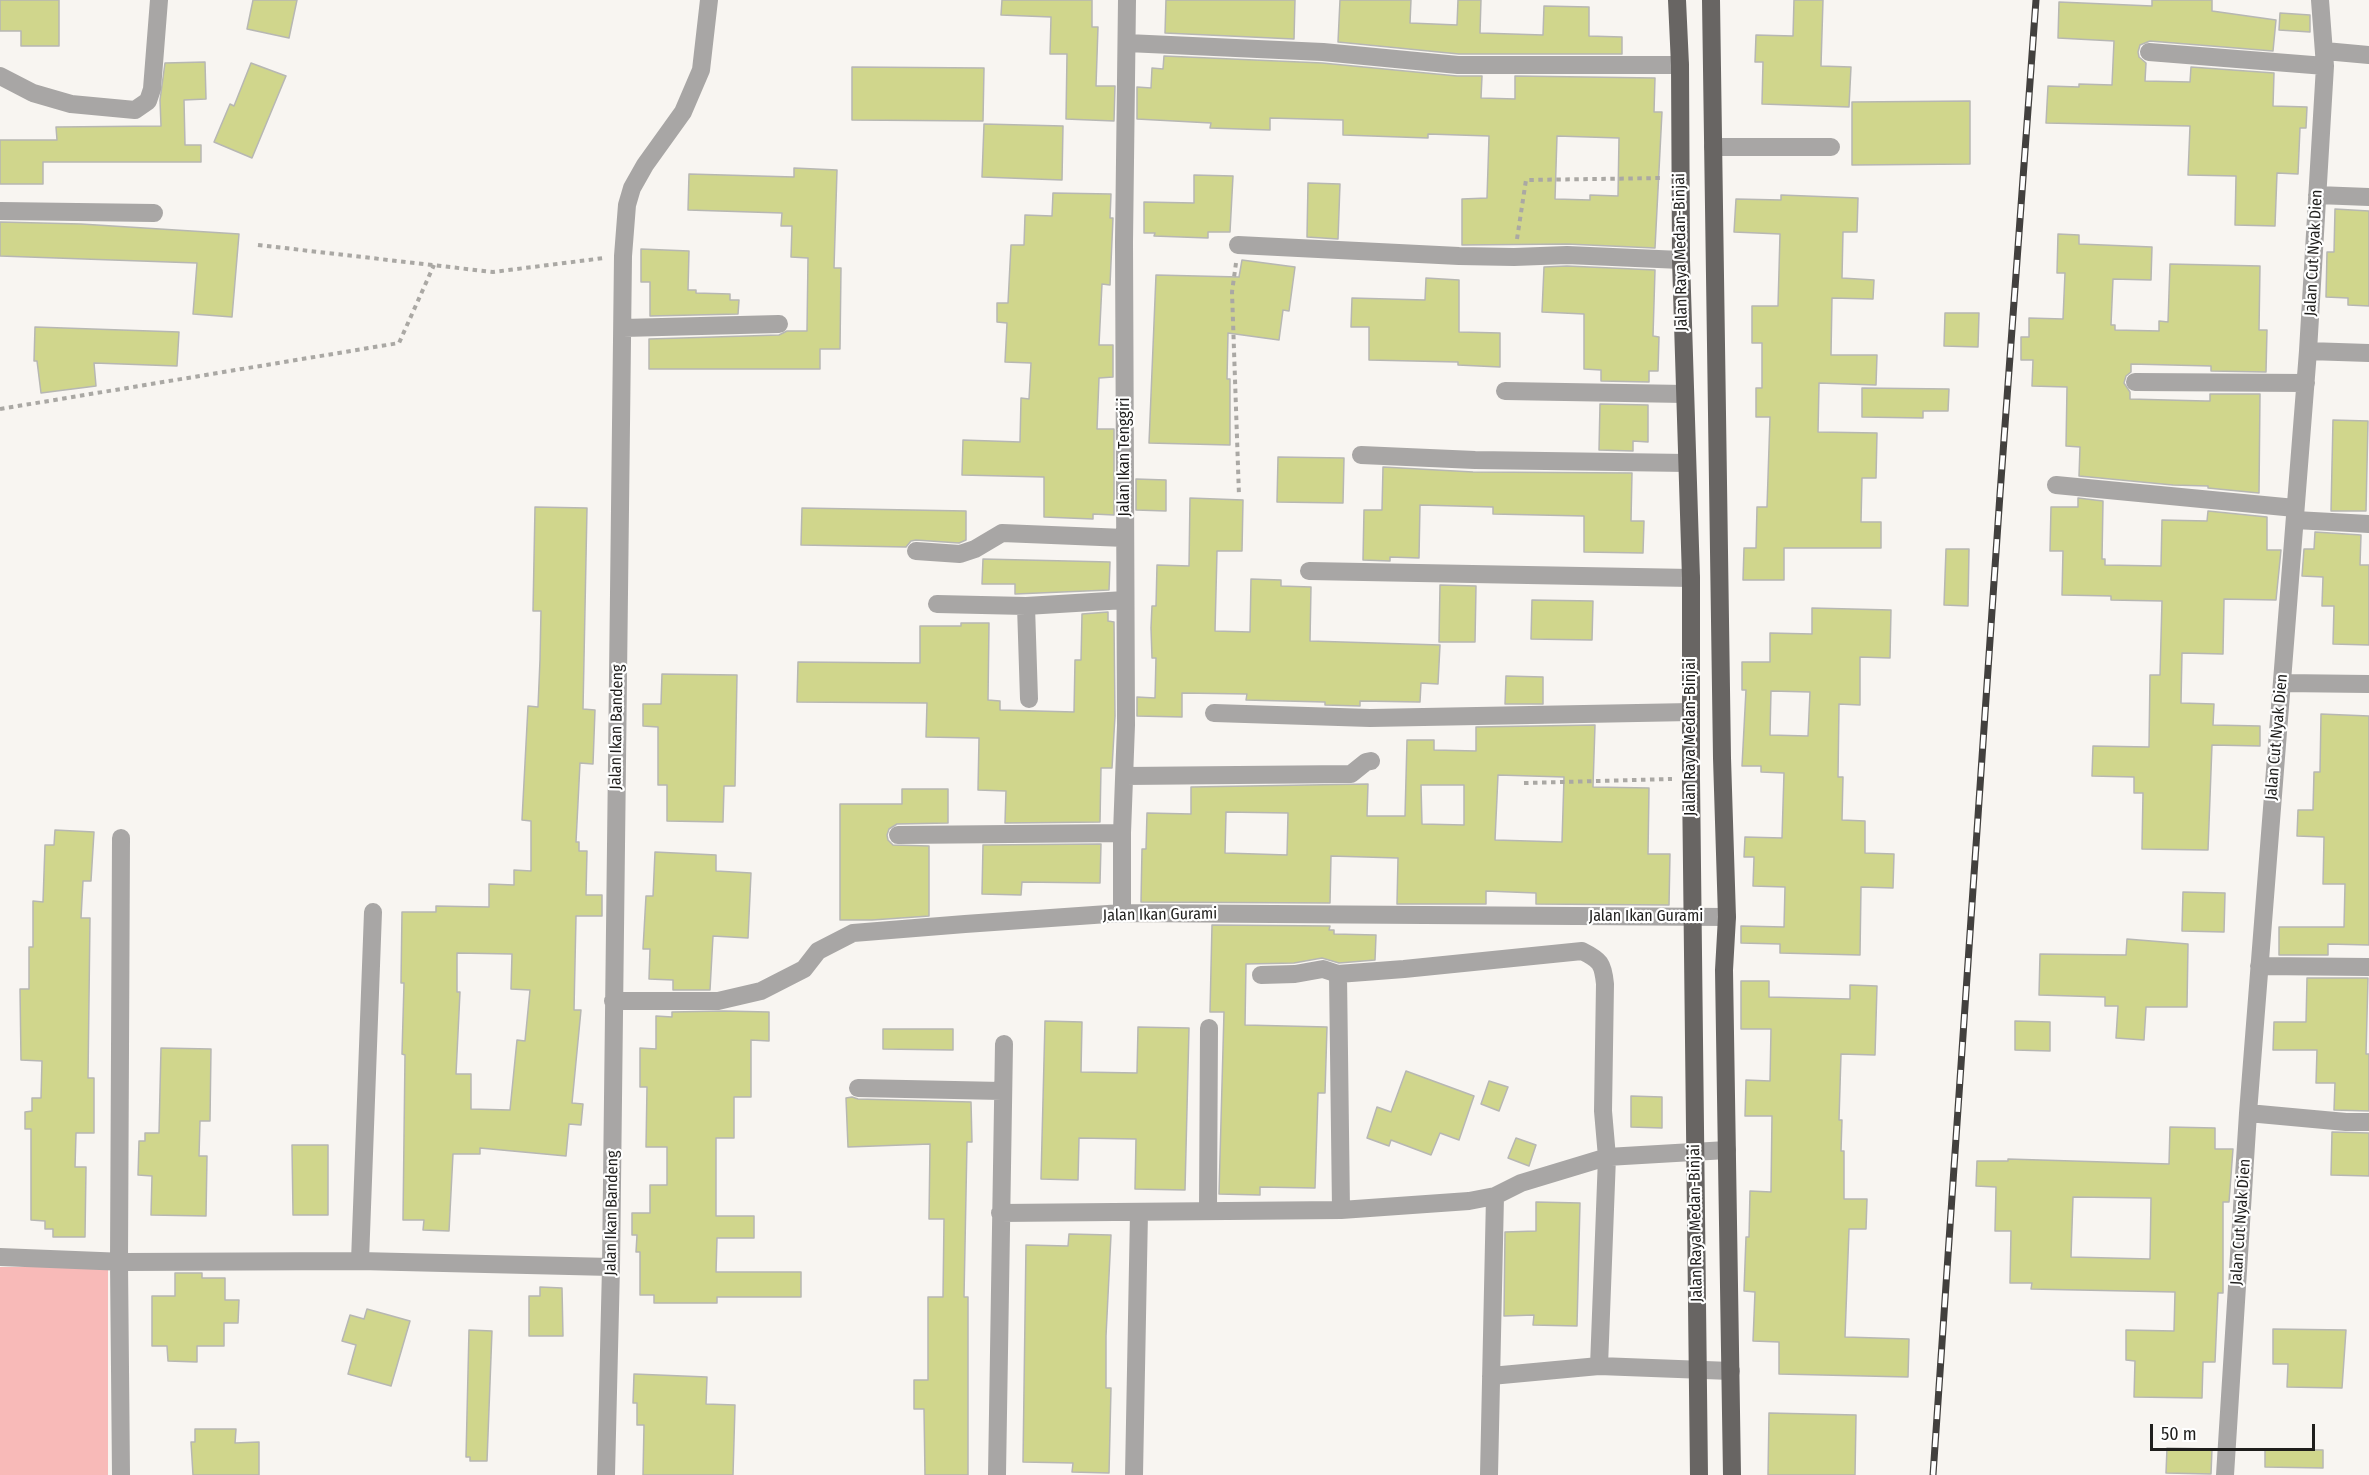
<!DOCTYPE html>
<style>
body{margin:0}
#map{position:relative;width:2369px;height:1475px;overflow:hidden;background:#f8f5f1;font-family:"Fira Sans Condensed",sans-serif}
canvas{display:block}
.scale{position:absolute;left:2150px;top:1424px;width:165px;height:27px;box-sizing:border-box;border:3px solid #1f1e1c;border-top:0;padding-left:8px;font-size:18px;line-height:21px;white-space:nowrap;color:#1f1e1c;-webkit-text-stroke:4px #fff;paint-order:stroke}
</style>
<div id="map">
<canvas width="2369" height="1475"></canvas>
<div class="scale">50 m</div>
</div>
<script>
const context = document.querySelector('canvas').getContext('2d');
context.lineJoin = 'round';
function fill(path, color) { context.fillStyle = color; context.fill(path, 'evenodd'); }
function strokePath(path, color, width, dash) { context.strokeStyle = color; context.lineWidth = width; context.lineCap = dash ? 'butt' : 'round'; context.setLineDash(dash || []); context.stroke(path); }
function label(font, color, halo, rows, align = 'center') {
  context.font = font + ' "Fira Sans Condensed",sans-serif'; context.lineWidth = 4.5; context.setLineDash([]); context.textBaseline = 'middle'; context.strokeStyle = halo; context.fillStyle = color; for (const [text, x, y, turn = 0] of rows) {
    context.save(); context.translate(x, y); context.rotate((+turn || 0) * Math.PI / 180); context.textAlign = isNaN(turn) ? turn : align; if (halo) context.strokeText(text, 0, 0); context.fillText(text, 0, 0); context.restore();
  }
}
fill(new Path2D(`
 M0,1267H108V1475H0Z`), '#f8bab8');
const building = new Path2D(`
 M0,0H59V46H21V31H0Z
 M253,0H297L289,38L247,29Z
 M1002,0H1092V27H1098L1096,86H1115L1114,121L1066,119L1067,54H1050L1051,17L1001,15Z
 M1166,0H1295L1294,39L1165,33Z
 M1340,0H1411L1410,23L1457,25L1458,0H1481L1480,33L1543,35L1544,6L1589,7V36L1622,37V54H1459L1338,42Z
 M1794,0H1823L1821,66L1851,67L1849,107L1762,104L1763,62H1755L1756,35L1793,36Z
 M2152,0H2212V11L2276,20L2273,51L2150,41L2140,45L2138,52L2139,57L2146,63L2145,81L2190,82L2191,67L2274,73L2273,106L2307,107L2306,128H2300L2298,174L2277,173L2275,226L2235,225L2236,176L2188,175L2190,126L2046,123L2048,86L2079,87V84L2112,85L2114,41L2058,38L2059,2L2152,6Z
 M2280,13L2310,15V32L2279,30Z
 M1164,56L1322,63L1457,76H1482L1481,98L1515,99V76L1655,78L1654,112H1662L1655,248L1567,244L1462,245V199L1487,198L1489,136L1428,134V138L1343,135V120L1270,118V130L1210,128L1211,123L1137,119V87L1151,88L1152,68L1163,69ZM1557,136L1619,138L1618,196L1590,195V200L1555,199Z
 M205,62L206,99L184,100L185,145H201V162H43V184H0V140H57L56,127L161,126L160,100L165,63Z
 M251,63L286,76L252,158L214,142L230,104L234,106Z
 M852,67L984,68L983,121L852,120Z
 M1970,101V164L1852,165V102Z
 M984,124L1063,126L1062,180L982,177Z
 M794,168L837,170L834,268H841L840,349H820V369H649V339L779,335L787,331H807L808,258L791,257L792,226H781L782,213L688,210L689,174L794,177Z
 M1194,175L1233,176L1230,232H1208V238L1154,236L1155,233H1144V202L1194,203Z
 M1308,183L1340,184L1338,239L1307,237Z
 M1053,193L1111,194L1110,218H1113L1110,285L1102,284L1099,345H1113V377L1099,378L1097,429H1114V515L1093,514V519L1044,517V477L962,475L963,440L1020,442L1021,398L1029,399L1031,363L1005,362L1007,323L997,322V303H1008L1011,245H1024L1025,215L1052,216Z
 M1781,195L1858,198L1857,232H1843L1842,278L1874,280L1873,299L1832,298L1831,355H1877L1876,385L1819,383L1818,432L1877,433L1876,478H1862L1861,522H1881V548H1784V580H1743L1744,548H1756L1757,507H1767L1770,417H1756V388H1762V343H1752V306H1778L1780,234L1734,232L1736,199L1781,200Z
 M2335,209L2369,211V306L2348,305V298L2326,297L2327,252H2334Z
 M0,222L81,224L239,234L232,317L193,314L197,263L0,256Z
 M2058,234L2079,235V244L2152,247L2151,280L2113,279L2111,325H2115V330L2159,331V321L2168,322L2170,264L2260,266L2259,330H2267L2266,372L2211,371V366L2131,364V372L2126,376L2124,383L2130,392V399L2205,401H2210V394H2260L2259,493L2208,488V486L2173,485L2079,476L2080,447L2066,446L2067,387L2032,386L2033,360H2021V337H2029V318L2063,319L2065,273H2057Z
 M641,249L689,251L688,290H696V293L730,294V300H739L738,314L650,316V282H641Z
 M1242,260L1295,267L1289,311L1283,310L1279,340L1228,333L1227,379H1230V445L1149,443L1156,275L1239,277Z
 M1567,266L1655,270L1653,336L1659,337L1658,371H1649V382L1601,381V370L1584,369V314L1542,312L1544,267Z
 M1426,278L1459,280V332L1500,333V367L1458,365V362L1369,360V327H1351L1352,298L1425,300Z
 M1945,313H1979L1978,347L1944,346Z
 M35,327L179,332L177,366L94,363L96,386L41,393L37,361H34Z
 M1862,388L1949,389L1948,411H1923V418L1862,417Z
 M1600,404L1648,405V442L1633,441V451L1599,450Z
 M2333,420L2368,421L2366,511H2331Z
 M1278,457L1344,458L1343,503L1277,502Z
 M1383,467L1473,472L1632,473L1631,521H1644L1643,553L1584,552V516L1493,514V507L1420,505L1419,558L1390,557V561L1363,560L1364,510H1382Z
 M1136,479L1166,480V511L1136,510Z
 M1190,498L1243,500L1242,551H1217L1215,631L1250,632L1251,579L1281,580V586L1311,587L1310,641L1440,645L1438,684L1421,683L1420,702L1360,701V706L1325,705V702L1246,700L1247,694L1182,693V717L1137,716V697L1155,698L1156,658H1152L1151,628L1152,606H1156L1157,565L1189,566Z
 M2078,498L2103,501L2102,559H2105V565L2161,566L2162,520L2207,521L2208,511L2267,517V550H2281L2276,600L2224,599L2223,654L2182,653L2181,703L2214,704L2213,725L2260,726V746L2212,745L2208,850L2142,849L2143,793H2134V777L2092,776L2093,746L2149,747L2150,675H2160L2162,601L2111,600V596L2062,595L2063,551H2050L2051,507H2078Z
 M535,507L587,508L583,709L595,710L593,764L580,763L576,842H579V851H587L586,895H602V916H576L574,1010H581L572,1103L583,1104L581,1125L569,1124L566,1156L480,1148V1154H453L449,1231L423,1230L424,1220H403L405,1055L402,1054L404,983H401L402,912H436V906L489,907V884L514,885V870L531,871V821L522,820L528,706L538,707L540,660L541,611H533ZM457,953L512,954L511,989L530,990L525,1041L517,1040L510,1110L471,1109V1074H456L460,992H457Z
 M802,508L966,511V540L959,543L916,540L911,541L906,547L801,545Z
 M2315,532L2361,535L2360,565H2369V645L2333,644L2334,606H2322L2323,577L2302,576L2304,549H2314Z
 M1946,549H1969L1968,606L1944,605Z
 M983,559L1110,562L1109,590L1015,594V584H982Z
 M1440,585L1476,586L1475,642H1439Z
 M1532,600L1593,601L1592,640L1531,639Z
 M1812,608L1891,610L1890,658L1860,657V705L1839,704L1838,777H1843L1842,820L1865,821V853L1894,854L1893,888L1861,887L1860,955L1780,953V944L1741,943V926L1784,927L1785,887L1753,886L1754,857H1744L1745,837L1782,838L1784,773L1761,772V766H1742L1746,690H1742V662H1770V633L1812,634ZM1771,691L1810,692L1808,736L1770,735Z
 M1108,612V621L1114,622L1115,716L1112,768H1101L1100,822L1005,823L1006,791L978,790L979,738L926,737L927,703L797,702L798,662L920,663V626H961V623H989L988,700L1000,701V710L1074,712L1075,660H1081L1082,614Z
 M662,674L737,675L735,786H724L723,822L667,821V785H658V727L643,726V704H661Z
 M1506,676L1543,677V704H1505Z
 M2321,714L2369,716V945L2328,944V955H2279V927H2344L2345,884H2323L2324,837L2297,836L2298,810H2313L2314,772H2320Z
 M1595,725L1593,787L1649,788L1648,854H1670L1669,905L1536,904V893L1486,891V904H1397L1398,858L1331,856L1330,903L1141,902L1142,849H1146L1147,813L1191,814V787L1368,784L1367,816H1405L1407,740H1434V750L1476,751V727ZM1498,775L1564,777L1562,842L1495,840ZM1421,785H1464V825L1422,824ZM1226,812L1288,813L1287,855L1225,853Z
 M902,789H948V823L897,824L889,829L887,835L888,840L893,845L929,846V916L872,920H840V804H902Z
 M55,830L94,832L91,881H83L81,918H90L88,1078H94V1133H76L75,1167H86L85,1237H53V1229H45V1221L31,1220V1129H25V1112L32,1111V1098H41L42,1061L21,1060L20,989H29V947H33V901L43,902L45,845H54Z
 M1101,844L1100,883L1022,882L1021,895L982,894L983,845Z
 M655,852L716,855V871L751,873L748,938L713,936L710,990H673V980L649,979L650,949H643L646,896H653Z
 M2183,892L2225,893L2224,932L2182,931Z
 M1212,925L1330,926L1329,930H1334V934L1376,935L1375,960L1339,963L1322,958L1294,963L1246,964L1245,1025L1327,1027L1325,1093H1318L1315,1188L1260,1187V1195L1219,1194L1224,1012H1210Z
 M2127,939L2188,944L2187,1007H2146L2144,1040L2116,1038L2118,1006H2105V997L2039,995L2040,954L2126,955Z
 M2307,978H2368L2366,1054H2369V1111L2334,1110L2335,1083H2316L2317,1050H2273L2274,1022H2306Z
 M1741,981H1769V997L1850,999V985L1877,986L1875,1055L1841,1054L1839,1120H1842L1841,1151H1844V1199H1867L1866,1229H1849L1845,1337L1909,1339L1908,1377L1779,1374V1342L1753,1341L1755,1292L1744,1291L1746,1237H1749L1750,1191L1771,1192L1772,1116H1745L1746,1080L1770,1081L1771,1029H1741Z
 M724,1011L769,1012V1041L751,1040V1097H734V1138H716V1216H754V1238H717L716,1272H801V1297H717V1303H654V1295H640V1252H636L637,1235H632V1213H650V1185H667V1147H646L647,1087H640V1048L656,1049V1016L672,1017V1012Z
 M1045,1021L1082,1022L1081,1072L1137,1073L1138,1027L1189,1028L1185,1190L1135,1189L1136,1139L1079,1138L1078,1180L1041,1179Z
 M2015,1021L2050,1022V1051L2015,1050Z
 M883,1029H953V1050L883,1049Z
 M161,1048L211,1049L210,1121H200L199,1156H207L206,1216L151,1215L152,1176L138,1175L139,1141H145V1133H159Z
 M1406,1071L1474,1096L1459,1140L1440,1133L1431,1155L1391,1140L1389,1146L1367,1138L1377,1107L1391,1112Z
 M1489,1081L1508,1087L1499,1111L1481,1104Z
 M1631,1096L1662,1097V1128L1631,1127Z
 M852,1097L858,1099L971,1102L972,1142H967L964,1297H968V1475H925L924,1409H914V1380H928V1297H943L944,1219H929L930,1144L848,1147L846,1098Z
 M2170,1127L2215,1128V1149H2233L2229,1202H2223V1293H2218L2215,1362H2203L2202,1398L2134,1397L2135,1361L2126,1360V1330L2174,1331L2175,1292L2031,1289L2032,1283H2010L2011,1231H1995L1996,1187L1976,1186L1977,1161H2008V1159L2169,1164ZM2073,1197L2151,1198L2150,1259L2071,1257Z
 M2332,1132L2369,1133V1176L2331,1175Z
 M1516,1138L1536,1145L1529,1166L1508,1158Z
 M292,1145H328V1215H293Z
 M1536,1202L1580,1203L1577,1326L1533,1325L1534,1315L1504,1316L1505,1232L1536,1231Z
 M1069,1234L1111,1235L1106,1336V1388H1111L1109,1473L1072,1472L1073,1463L1023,1462L1026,1245L1068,1246Z
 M175,1273H202V1278H225V1300H239L238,1323H224V1346H197V1362L168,1361L167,1346H152V1296H175Z
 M540,1287L562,1288L563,1336H529V1296H540Z
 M367,1309L410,1321L391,1386L348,1374L356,1345L342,1341L350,1315L364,1319Z
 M2273,1329L2346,1330L2342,1388L2287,1387L2288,1364H2273Z
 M469,1330L492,1331L487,1461H470V1457H466Z
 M634,1374L707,1377L706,1404L735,1405L733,1475H643L644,1425H637V1403H633Z
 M1769,1413L1856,1415L1855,1475H1768Z
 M195,1429H236L235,1443L259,1442V1475H193L191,1442H195Z
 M2167,1448L2212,1449L2211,1474L2166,1473Z
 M2265,1449L2323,1450V1468L2265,1467Z`);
fill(building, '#d0d68c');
strokePath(building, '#b7b7b3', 1.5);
strokePath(new Path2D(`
 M1517,239L1526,180L1663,178
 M258,245L493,272L604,258
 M1236,263L1232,292L1239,496
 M0,409L399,343L434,265
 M1524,783L1672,779`), '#aaa8a4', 4, [4.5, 4.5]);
strokePath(new Path2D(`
 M1127,43L1323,52L1458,65H1680
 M2325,51L2369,55
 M2149,52L2325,66
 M0,76L33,93L71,104L135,110L148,101L152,89L159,0
 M1713,147H1831
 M2317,195L2369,197
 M0,211L154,213
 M1238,245L1459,256L1514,257L1567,255L1681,260
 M623,328L779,324
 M2308,351L2369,353
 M2135,382L2306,383
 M1505,391L1685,394
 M1361,455L1475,460L1687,463
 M2056,485L2295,508
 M2295,520L2369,524
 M916,551L960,554L975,549L1002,533L1125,538
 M1309,571L1691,578
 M937,604L1026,606L1125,600
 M1026,606L1029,699
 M2282,683L2369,684
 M1214,713L1370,718L1691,712
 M1125,776L1351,774L1366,762L1371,761
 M898,835L1122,833
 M121,838L119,1262L121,1475
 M1122,913V833L1126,725L1124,242L1127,0
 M2259,966L2369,967
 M1338,974L1341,1210
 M1261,975L1295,974L1323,969L1338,974L1404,969L1582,951C1600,960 1603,963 1605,984L1603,1111L1607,1157L1599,1366
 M613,1001H718L761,991L804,969L818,951L853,933L965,924L1122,913L1727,917
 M858,1088L1002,1091
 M2248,1113L2346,1122H2369
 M1208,1210L1209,1028
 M1000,1213L1341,1210L1469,1201L1495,1196L1521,1183L1607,1157L1727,1150
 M0,1257L125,1262L360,1261L611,1267
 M360,1261L373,912
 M1491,1376L1599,1366L1731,1371
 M606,1475L611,1267L623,256L627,205L632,188L645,165L683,112L701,70L709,0
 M997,1475L1004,1044
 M1134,1475L1139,1212
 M1489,1475L1495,1196
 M2225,1475L2248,1113L2308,351L2325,66L2320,0`), '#a8a6a5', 18);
strokePath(new Path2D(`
 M1677,0L1680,65L1681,260L1691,578V779L1699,1475
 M1711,0L1722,758L1727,917L1724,970L1732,1475`), '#686563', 18);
const rail = new Path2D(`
 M1933,1475L2000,494L2036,0`);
strokePath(rail, '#42403e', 7);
strokePath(rail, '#fff', 4.5, [14]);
label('16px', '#1f1e1c', '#fff', [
 ["Jalan Raya Medan-Binjai",1681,252,-91],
 ["Jalan Cut Nyak Dien",2314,253,-87],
 ["Jalan Ikan Tenggiri",1125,457,-90],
 ["Jalan Ikan Bandeng",617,727,-89],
 ["Jalan Raya Medan-Binjai",1691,737,-90],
 ["Jalan Cut Nyak Dien",2277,737,-85],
 ["Jalan Ikan Gurami",1160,915,-1],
 ["Jalan Ikan Gurami",1646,917],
 ["Jalan Ikan Bandeng",612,1213,-89],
 ["Jalan Cut Nyak Dien",2241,1222,-86],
 ["Jalan Raya Medan-Binjai",1696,1223,-91]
]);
</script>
